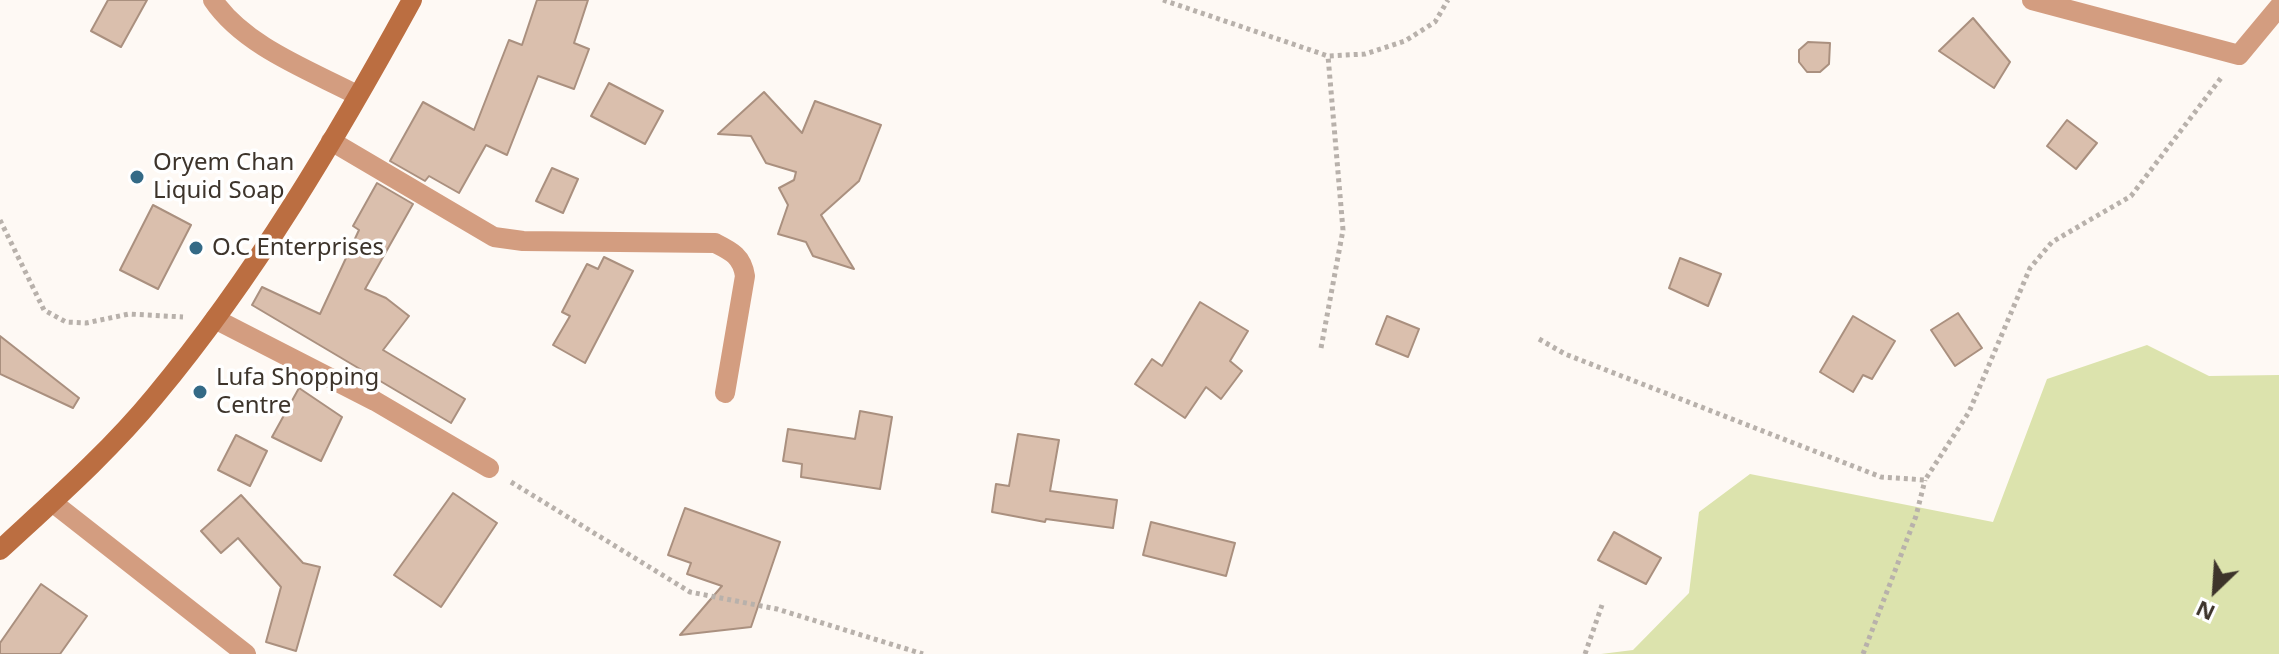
<!DOCTYPE html>
<style>
body{margin:0}
#map{position:relative;width:2279px;height:654px;overflow:hidden;background:#fef9f4;font-family:"Noto Sans",sans-serif}
canvas{display:block}
.north{position:absolute;left:2175px;top:550px;width:80px;height:80px;-webkit-text-stroke:6px #fff;paint-order:stroke;rotate:205deg;font-size:22px;font-weight:700;line-height:32px;text-align:center;color:#3d342b}
.north::after{content:'';display:block;margin:auto;width:28px;height:36px;background:#3d342b;clip-path:polygon(50% 0,100% 100%,50% 72%,0 100%)}
</style>
<div id="map">
<canvas width="2279" height="654"></canvas>
<div class="north">N</div>
</div>
<script>
const context = document.querySelector('canvas').getContext('2d');
context.lineJoin = 'round';
function fill(path, color) { context.fillStyle = color; context.fill(path, 'evenodd'); }
function strokePath(path, color, width, dash) { context.strokeStyle = color; context.lineWidth = width; context.lineCap = dash ? 'butt' : 'round'; context.setLineDash(dash || []); context.stroke(path); }
function label(font, color, halo, rows, align = 'center') {
  context.font = font + ' "Noto Sans",sans-serif'; context.lineWidth = 7; context.setLineDash([]); context.textBaseline = 'middle'; context.strokeStyle = halo; context.fillStyle = color; for (const [text, x, y, turn = 0] of rows) {
    context.save(); context.translate(x, y); context.rotate((+turn || 0) * Math.PI / 180); context.textAlign = isNaN(turn) ? turn : align; if (halo) context.strokeText(text, 0, 0); context.fillText(text, 0, 0); context.restore();
  }
}
fill(new Path2D(`
 M2147,345L2209,376L2279,375V654H1601L1633,650L1689,593L1699,512L1750,474L1993,522L2047,379Z`), '#dce3ad');
const building = new Path2D(`
 M108,0H147L121,47L91,31Z
 M537,0H588L574,43L589,49L574,89L538,76L507,155L486,145L459,193L429,176L425,181L390,161L423,102L474,130L509,40L522,45Z
 M1973,18L2010,62L1994,88L1939,51Z
 M1808,42L1830,43L1829,64L1820,72H1807L1799,62V50Z
 M609,83L663,111L645,144L591,116Z
 M764,92L802,133L815,101L881,125L859,181L821,215L854,269L813,256L806,242L778,234L788,205L779,188L794,180L796,172L766,163L751,136L718,134Z
 M2067,120L2097,143L2076,169L2047,146Z
 M552,168L578,179L563,213L536,201Z
 M377,183L413,204L365,289L386,298L409,316L383,350L465,399L451,423L252,305L262,287L320,314L359,230L353,226Z
 M153,205L191,225L158,289L120,270Z
 M604,257L633,271L585,363L553,345L570,316L562,312L587,264L598,269Z
 M1680,258L1721,274L1708,306L1669,288Z
 M1200,302L1248,331L1230,361L1242,371L1221,399L1206,387L1185,418L1135,384L1152,359L1162,366Z
 M1958,313L1982,348L1955,366L1931,330Z
 M1387,316L1419,329L1408,357L1376,344Z
 M1853,316L1895,341L1872,379L1863,375L1853,392L1820,372Z
 M0,336L79,398L73,408L0,374Z
 M299,388L342,417L321,461L272,437Z
 M860,411L892,417L880,489L801,477L802,464L783,461L788,429L855,439Z
 M1018,434L1059,440L1050,491L1117,500L1113,528L1046,519L1045,522L992,512L996,484L1009,486Z
 M236,435L267,451L250,486L218,470Z
 M453,493L497,523L441,607L394,575Z
 M241,495L303,563L320,567L296,651L266,642L281,587L238,538L221,553L201,531Z
 M685,508L780,542L751,627L680,635L722,586L687,574L691,563L668,555Z
 M1151,522L1235,543L1226,576L1143,555Z
 M1614,532L1661,558L1646,584L1598,560Z
 M41,584L87,616L60,654H0V643Z`);
fill(building, '#dabfad');
strokePath(building, '#aa907f', 2);
strokePath(new Path2D(`
 M1163,0L1328,56L1365,54L1405,41L1435,22L1448,0
 M0,220L44,310L66,322L86,323L129,314L183,317
 M1539,339L1565,354L1881,477L1925,480L1969,412L2030,268L2052,242L2131,196L2221,78
 M1321,348L1343,230L1328,56
 M511,482L690,592L777,609L923,654
 M1585,654L1602,605
 M1863,654L1916,516L1925,480`), '#b8b1ab', 5, [4, 4]);
strokePath(new Path2D(`
 M213,0C244,46 309,70 357,95
 M2032,0L2239,55L2279,7
 M331,141L494,237L523,241L715,243C731,251 742,256 745,276L725,393
 M215,319L375,401L489,468
 M52,502L246,654`), '#d39d80', 20);
strokePath(new Path2D(`
 M0,550C53,501 109,452 155,396C255,276 337,137 412,0`), '#bb6e41', 20);
for (const [x, y, r, color] of [
 [137,177,8,"#346a86"],
 [196,248,8,"#346a86"],
 [200,392,8,"#346a86"]
]) { const dot = new Path2D(); dot.arc(x, y, r, 0, 2 * Math.PI); context.fillStyle = color; context.fill(dot); strokePath(dot, '#fff', 3); }
label('24px', '#3d342b', '#fff', [
 ["Oryem Chan",153,163],
 ["Liquid Soap",153,191],
 ["O.C Enterprises",212,248],
 ["Lufa Shopping",216,378],
 ["Centre",216,406]
], 'left');
</script>
